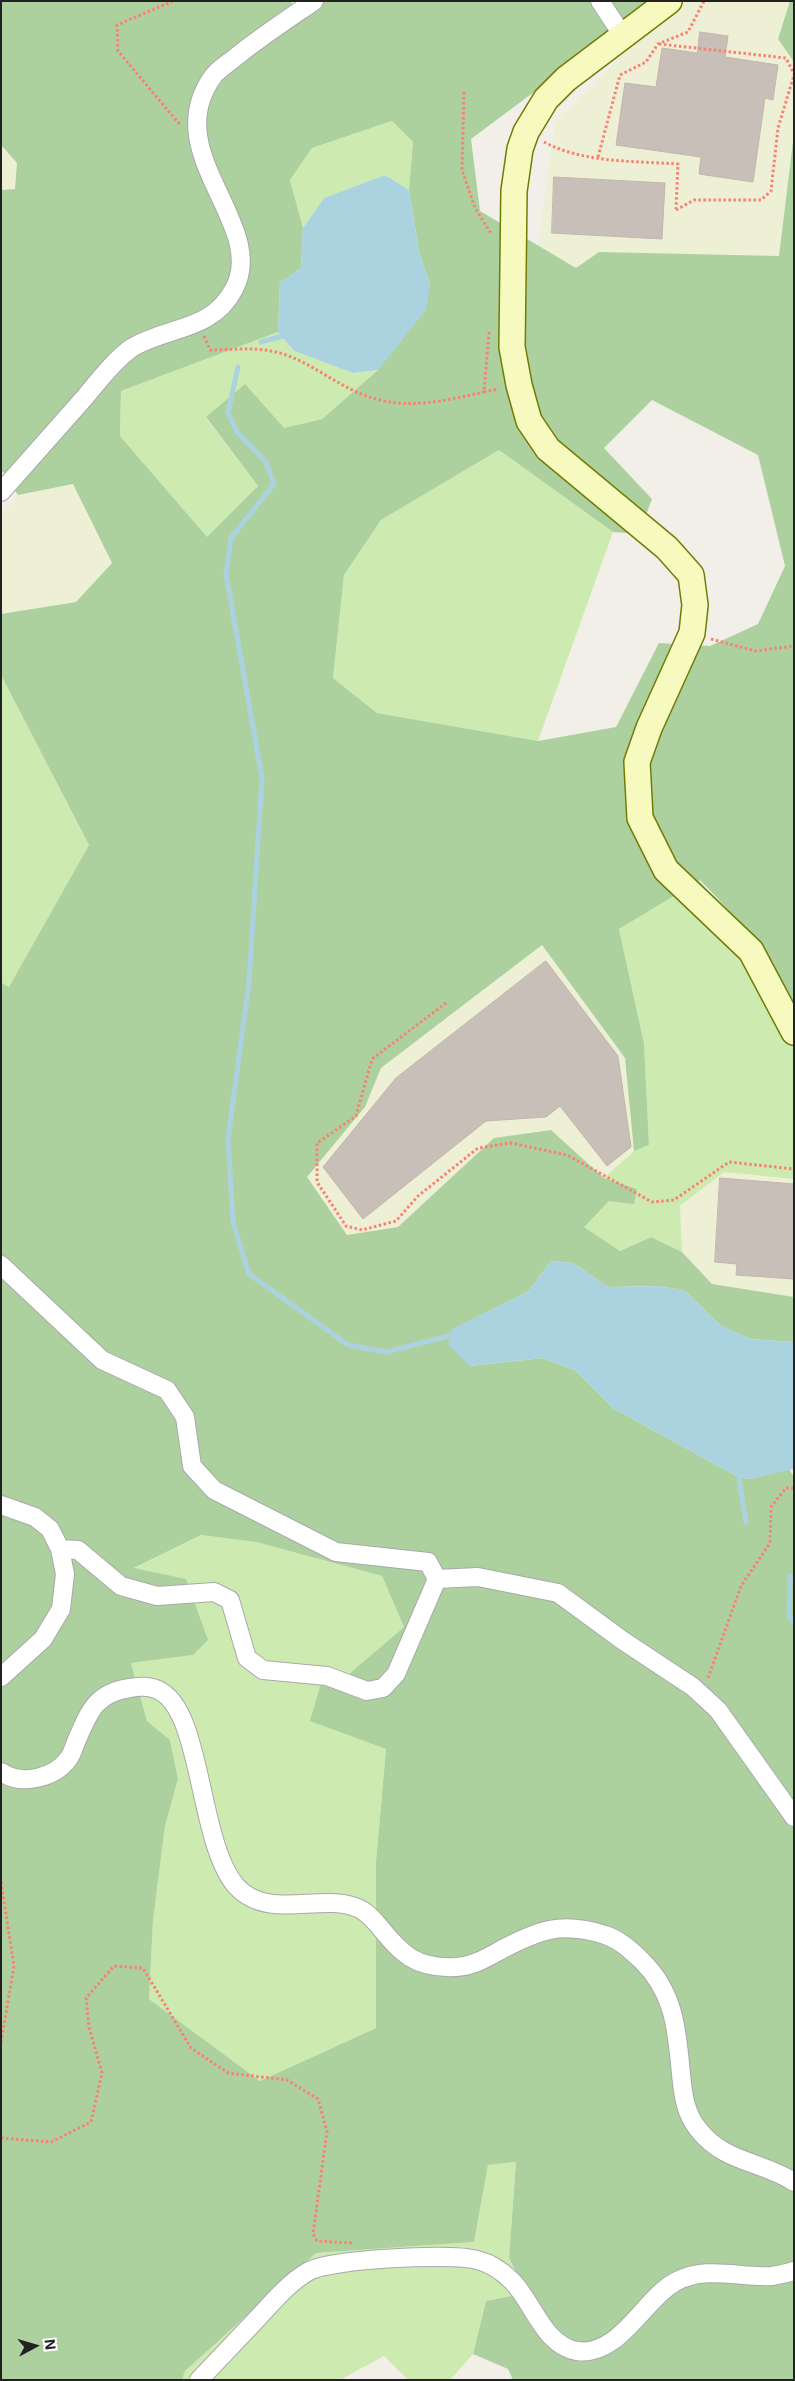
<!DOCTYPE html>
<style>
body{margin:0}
#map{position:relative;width:795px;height:2381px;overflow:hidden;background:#f2efe9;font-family:Inter,sans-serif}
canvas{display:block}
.frame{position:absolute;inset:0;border:2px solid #222;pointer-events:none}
.north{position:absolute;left:10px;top:2321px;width:50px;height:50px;-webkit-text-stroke:4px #fff;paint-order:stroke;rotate:84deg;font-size:14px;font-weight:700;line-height:20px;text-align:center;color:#222}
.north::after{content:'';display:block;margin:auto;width:18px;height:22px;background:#222;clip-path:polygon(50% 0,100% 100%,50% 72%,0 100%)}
</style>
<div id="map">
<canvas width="795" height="2381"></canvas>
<div class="frame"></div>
<div class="north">N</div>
</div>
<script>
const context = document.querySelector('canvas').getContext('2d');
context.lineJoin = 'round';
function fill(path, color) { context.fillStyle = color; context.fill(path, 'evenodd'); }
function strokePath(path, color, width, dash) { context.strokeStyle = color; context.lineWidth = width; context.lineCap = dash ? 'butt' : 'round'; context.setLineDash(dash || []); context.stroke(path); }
fill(new Path2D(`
 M677,1H790L778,39L794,62V133L779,257L599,252L576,268L538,247L555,122Z
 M1,145L17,163L15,189L1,190Z
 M73,484L112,563L76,602L1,614V514L18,495Z
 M542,945L625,1058L634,1151L604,1178L551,1130L494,1138L398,1227L347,1235L307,1177L365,1107L381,1068Z
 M724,1172L794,1179V1297L712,1284L682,1252L680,1206Z`), '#eef0d5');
fill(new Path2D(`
 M392,121L413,142L409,190L385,175L324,198L303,228L290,180L312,148Z
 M278,332L294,351L353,373L378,370L322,419L284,428L206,418L258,486L207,538L120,436L121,391Z
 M499,450L613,532L538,741L377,713L333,678L344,575L381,520Z
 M1,675L89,845L9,988L1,983Z
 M700,880L794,1042V1179L724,1172L680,1206L682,1252L651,1237L620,1251L583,1227L609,1201L637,1189L604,1178L634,1151L649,1145L644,1043L619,928Z
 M201,1535L256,1542L382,1576L404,1627L349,1674L324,1676L386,1749L376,1862V2028L260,2081L149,1999L153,1921L165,1826L178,1779L170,1740L147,1721L131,1663L193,1655L133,1569Z
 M516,2162L509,2258L526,2293L486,2301L473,2354L450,2380H408L384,2356L340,2380H182L185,2371L316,2253L474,2242L488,2165Z`), '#cdebb0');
fill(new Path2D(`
 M1,1H290L301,14L325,1H656L471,139L480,211L576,268L599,252L779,256L794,133V1003L760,943L700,880L619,929L644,1043L649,1145L634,1151L625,1058L542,945L381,1068L365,1107L307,1177L347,1235L398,1227L494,1138L551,1130L604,1178L637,1189L634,1204L609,1201L584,1227L620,1251L651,1237L682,1252L712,1284L794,1297V1342L750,1339L721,1326L685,1291L660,1286L608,1287L573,1263L551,1261L529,1291L453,1329L470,1366L542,1358L575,1370L613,1408L738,1477L750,1479L789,1469L794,1477V2380H513L508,2369L473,2354L486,2301L526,2293L509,2258L516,2162L488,2165L474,2242L316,2253L185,2371L182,2380H1V983L9,987L89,845L1,675V614L76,602L112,563L73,484L18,495L3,472L1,473V190L15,189L17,163L1,145ZM392,121L413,142L409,190L419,252L430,285L378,370L322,419L284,428L245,384L206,417L258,486L207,537L120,436L121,391L278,332L280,283L301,268L303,228L290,180L312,148ZM652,400L758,455L785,566L758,624L710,646L659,643L616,727L538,741L377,713L333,678L344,575L381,520L499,450L613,532L639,534L652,499L604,448ZM201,1535L256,1542L382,1576L404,1627L349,1674L323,1676L310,1721L386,1749L376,1862V2028L260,2081L149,1999L153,1921L165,1826L178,1779L170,1740L147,1721L131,1663L193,1655L208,1640L186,1579L134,1568Z
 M790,1H794V62L778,39Z`), '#add19e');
fill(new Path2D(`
 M385,175L409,190L419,252L430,285L426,310L378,370L353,373L294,351L278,332L280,283L301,268L303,228L324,198Z
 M551,1261L573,1263L608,1287L660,1286L685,1291L721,1326L750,1339L794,1342V1469L750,1479L738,1477L613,1408L575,1370L542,1358L470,1366L448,1345L452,1329L529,1291Z`), '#aad3df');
strokePath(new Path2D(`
 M261,342L286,335
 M238,367L228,413L237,432L266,462L274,484L231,538L226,574L262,778L249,982L228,1139L233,1222L249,1274L348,1345L386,1352L456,1334
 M738,1473L746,1522
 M790,1576L789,1616L794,1623`), '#aad3df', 5);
const building = new Path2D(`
 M700,32L728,36L725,57L778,65L773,100L765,98L753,182L699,174L701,157L616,145L625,83L656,87L662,48L697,53Z
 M554,177L665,183L662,239L552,233Z
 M546,961L618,1056L631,1147L607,1166L560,1106L546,1117L486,1121L363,1219L323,1167L396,1078Z
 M720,1178L794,1184V1279L736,1275L737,1264L715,1262Z`);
fill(building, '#c7bfb8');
strokePath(building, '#c4b6ab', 1);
const street = new Path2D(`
 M600,1L623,36
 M1,492C29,460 58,428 86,396C98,381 117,357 133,347C170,326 212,331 234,289C269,224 156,152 214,75C220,68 230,62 237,56C262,36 288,19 314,1
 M1,1265L102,1360L167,1390L185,1417L192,1466L214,1490L336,1552L428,1562L437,1579
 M1,1505L35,1517L50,1529L60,1549L65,1574L61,1609L43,1639L1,1677
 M60,1549L78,1550L121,1586L157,1596L214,1592L230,1600L247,1658L263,1670L327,1676L367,1691L383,1688L396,1674L437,1579
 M437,1579L478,1577L558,1593L622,1640L693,1687L718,1710L794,1817
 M1,1772C22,1786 55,1778 69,1758C72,1754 74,1747 76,1742C89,1712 95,1693 130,1688C138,1686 150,1686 158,1690C203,1709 198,1845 237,1887C268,1920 318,1894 355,1907C365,1910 372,1918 378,1925C402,1954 415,1969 456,1967C472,1966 485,1959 499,1951C538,1930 561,1921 605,1935C619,1939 632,1951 642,1961C675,1993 677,2032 681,2074C683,2094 685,2113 698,2129C724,2163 762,2161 794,2182
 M199,2380C218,2360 237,2340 256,2320C272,2303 288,2283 309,2271C331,2259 450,2253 477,2260C490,2263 503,2272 512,2281C533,2302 544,2346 577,2351C619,2357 644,2299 675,2282C706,2265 739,2278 772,2276C779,2275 787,2273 794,2271`);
const secondary = new Path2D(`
 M669,1L566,79L546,99L526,132L520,149L514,191L512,347L519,385L529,421L548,449L667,548L691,575L695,605L692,633L649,728L637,762L640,818L666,870L751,951L794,1032`);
strokePath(street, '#a9a9a9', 20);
strokePath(secondary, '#707d05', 28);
strokePath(new Path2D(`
 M173,1L117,25L118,51L181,126
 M659,44L786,58L794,74
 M464,92L462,170L475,208L492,235
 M544,142C583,163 635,161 678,164L676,209
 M598,157L620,75L646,62L658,44L688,32L704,1
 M676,210L694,200H761L771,191L778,128L794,75
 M489,332L484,392L499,389
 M204,336L210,350C229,350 252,347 271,351C305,357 332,383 364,395C404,411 444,401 484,392
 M711,639L755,651L794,646
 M446,1003L372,1059L356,1116L317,1143V1182L346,1226L362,1230L396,1221L418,1196L478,1148L511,1143L567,1155L652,1202L674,1200L729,1162L794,1169
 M708,1678L741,1586L770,1543L771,1507L786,1488H794
 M1,1882L14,1966L1,2042
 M1,2138L51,2142L91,2122L102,2073L89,2027L86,1998L114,1966L143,1968L191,2048L228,2073L287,2080L318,2099L327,2131L313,2234L317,2241L352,2243`), '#fa8072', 3, [2.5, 2.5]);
strokePath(street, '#fff', 18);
strokePath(secondary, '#f7fabf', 25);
</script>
